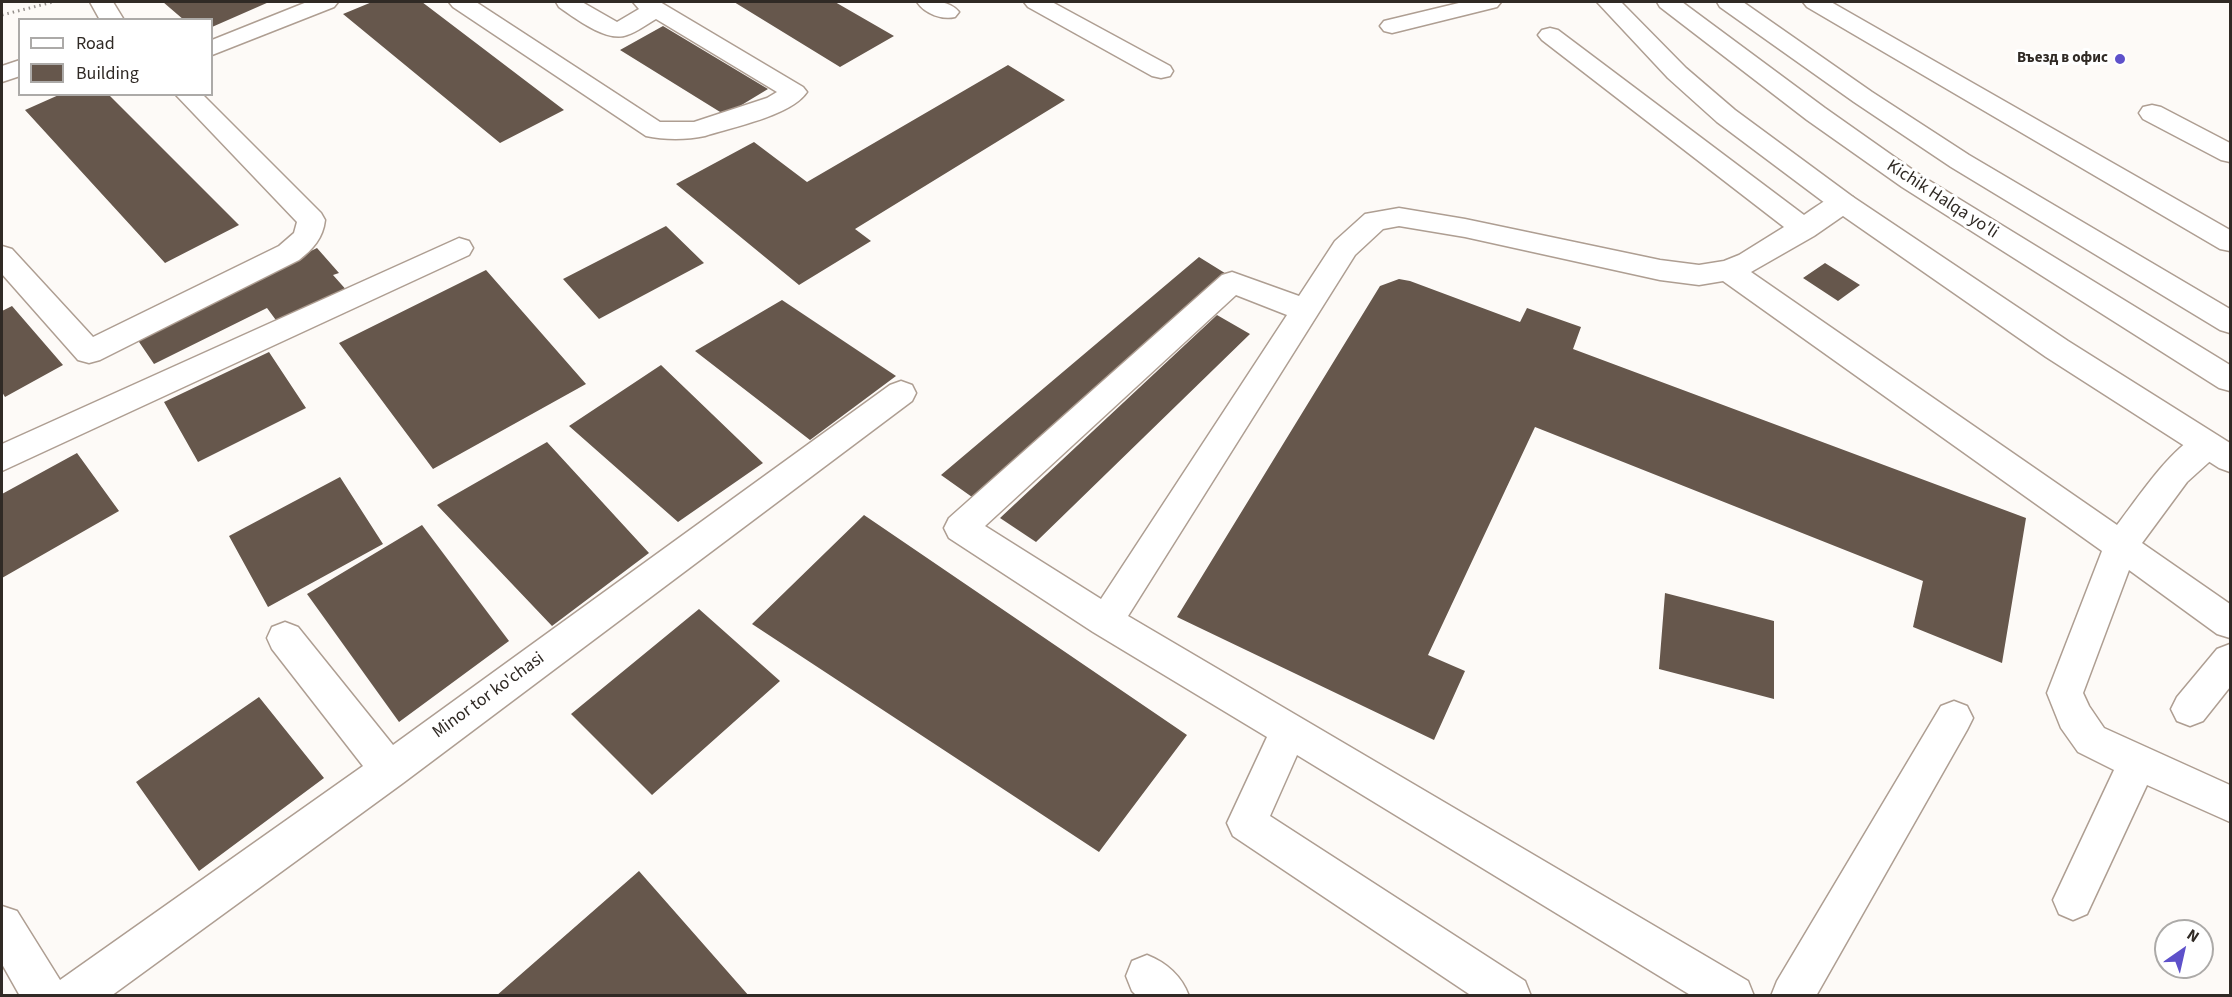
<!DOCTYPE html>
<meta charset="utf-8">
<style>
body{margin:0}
#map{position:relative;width:2232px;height:997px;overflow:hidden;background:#fdfaf7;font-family:"Source Sans 3",sans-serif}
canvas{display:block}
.frame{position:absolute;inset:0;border:3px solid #302a25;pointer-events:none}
.legend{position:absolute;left:18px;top:18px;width:195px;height:78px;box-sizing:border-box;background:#fff;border:2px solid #acaaa8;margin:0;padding:8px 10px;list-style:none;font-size:18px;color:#302a25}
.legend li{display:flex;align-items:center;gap:12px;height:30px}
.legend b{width:30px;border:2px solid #acaaa8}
.north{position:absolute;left:2154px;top:919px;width:60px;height:60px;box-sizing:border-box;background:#fff;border:2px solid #acaaa8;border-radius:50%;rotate:34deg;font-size:16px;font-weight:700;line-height:24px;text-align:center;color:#302a25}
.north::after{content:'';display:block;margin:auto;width:21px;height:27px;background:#5e51ca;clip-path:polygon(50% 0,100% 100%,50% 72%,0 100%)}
</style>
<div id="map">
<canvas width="2232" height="997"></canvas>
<div class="frame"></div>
<ul class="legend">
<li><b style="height:8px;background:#fff"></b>Road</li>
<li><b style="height:16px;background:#66574c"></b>Building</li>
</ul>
<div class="north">N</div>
</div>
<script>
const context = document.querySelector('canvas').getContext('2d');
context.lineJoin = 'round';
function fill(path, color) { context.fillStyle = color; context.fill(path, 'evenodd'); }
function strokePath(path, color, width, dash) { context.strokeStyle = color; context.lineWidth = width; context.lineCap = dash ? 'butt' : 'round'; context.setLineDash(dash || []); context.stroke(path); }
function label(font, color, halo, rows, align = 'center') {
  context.font = font + ' "Source Sans 3",sans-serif'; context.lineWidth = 6; context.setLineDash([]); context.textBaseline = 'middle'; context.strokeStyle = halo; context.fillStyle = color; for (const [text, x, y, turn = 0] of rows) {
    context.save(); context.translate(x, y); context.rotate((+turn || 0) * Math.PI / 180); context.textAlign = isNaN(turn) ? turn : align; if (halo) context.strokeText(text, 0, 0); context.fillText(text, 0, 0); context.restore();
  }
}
fill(new Path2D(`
 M163,2H269L212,27V20H184Z
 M372,2H422L564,110L500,143L343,14Z
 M734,2H835L894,36L840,67Z
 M663,26L768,89L725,115L620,50Z
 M1008,65L1065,100L855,229L871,241L799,285L676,184L754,142L807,182Z
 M61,94H108L239,225L165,263L25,110Z
 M666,226L704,263L599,319L563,279Z
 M317,248L339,273L333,275L349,293L281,327L267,308L154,364L135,336Z
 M1199,257L1228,275L972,497L941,475Z
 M1825,263L1860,285L1838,301L1803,278Z
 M486,270L586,384L433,469L339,343Z
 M1399,279L1410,281L1520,322L1527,308L1581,327L1573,349L2026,518L2002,663L1913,627L1923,581L1535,427L1428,655L1465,671L1434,740L1177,617L1380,286Z
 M782,300L896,376L810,440L695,351Z
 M12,306L63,365L5,397L2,392V311Z
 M1217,315L1250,334L1036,542L1000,518Z
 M269,352L306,408L198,462L164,402Z
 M661,365L763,463L678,522L569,426Z
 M547,442L649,553L552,626L437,505Z
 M77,453L119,511L2,578V494Z
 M340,477L383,544L268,607L229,536Z
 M864,515L1187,735L1099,852L752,624Z
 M422,525L509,641L399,722L307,594Z
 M1665,593L1774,621V699L1659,669Z
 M699,609L780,681L652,795L571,714Z
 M259,697L324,778L199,871L136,782Z
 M639,871L749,996H496Z`), '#66574c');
const minor = new Path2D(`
 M90,2H113L124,20H100Z
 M307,2H338L334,7L212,55V40Z
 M449,2H476L660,122H694L767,98L777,92L656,19C647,24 637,32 627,35C607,43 575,18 559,7L556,2H582L617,22L639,9L633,2H660L803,87L807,92C791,116 732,127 705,136C687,140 664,140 646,136L453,7Z
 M917,2C932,1 950,0 959,12L955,17C942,20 925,14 917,2Z
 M1024,2H1052L1170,66L1173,71L1170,76L1161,78L1152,76L1028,7Z
 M1463,2H1501L1497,7L1392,33L1384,31L1380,26L1384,21Z
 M1550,28L1558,30L1804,215C1819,205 1834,191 1853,197L1857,203L1853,209L1814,236L1751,272L2117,525C2137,499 2168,452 2196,436C2204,432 2210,434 2218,436L2223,445L2218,454L2187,482L2142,543L2230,604V638L2217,634L2129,570L2083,693L2089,706L2104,728L2230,785V822L2147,785L2087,914L2073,920L2059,914L2053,900L2114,770L2078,752L2061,728L2047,693L2102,551L1723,281L1699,285L1660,280L1465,237L1399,226L1383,229L1355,255L1128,616L1748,981L1754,996H1692L1297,755L1270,816L1525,981L1531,996H1472L1233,836L1227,823L1267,737L1093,632L949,538L944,528L949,518L1222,275L1232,272L1299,296L1335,241L1365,214L1399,208L1465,219L1660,260L1699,265L1724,261L1739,255L1784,227L1542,40L1538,35L1542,30ZM1236,295L1287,315L1101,599L985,526Z
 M20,60V76L2,82V66Z
 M175,94H202L321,213L325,220C323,238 313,249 299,260L100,360L89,363L78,360L2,274V246L12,249L93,337L279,246L294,233L297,222Z
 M2152,105L2161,107L2230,143V162L2221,160L2143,119L2139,113L2143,107Z
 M459,238L469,241L473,248L469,255L2,471V444Z
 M901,381L912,385L916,393L912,401L403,783L111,996H20L2,964V906L17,911L60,980L363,766L272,649L267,638L272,627L285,622L298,627L393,745L890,385Z
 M2230,644V687L2203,721L2190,726L2177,721L2171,709L2177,697L2217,649Z
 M1954,701L1967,706L1973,718L1967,730L1816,996H1771L1777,981L1941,706Z
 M1147,955C1167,963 1181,975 1189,996H1137L1132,991L1126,976L1132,961Z`);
const highway = new Path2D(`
 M1597,2H1621L1686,68L1735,110L1853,197L2068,341L2230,443V472L2219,468L2046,357L1833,209L1717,122L1668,78Z
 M1657,2H1682L1825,108L1920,175L2230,365V391L2219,388L1902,187L1807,120L1660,7Z
 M1717,2H1743L1872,92L1969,155L2230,309V333L2220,330L1951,167L1854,102L1720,7Z
 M1803,2H1831L2230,230V251L2220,249L1807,7Z`);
strokePath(minor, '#ae9e92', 3);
strokePath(highway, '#ae9e92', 3);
strokePath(new Path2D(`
 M2,15L53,2`), '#96918d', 3, [1.5, 4]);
fill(minor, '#fff');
fill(highway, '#fff');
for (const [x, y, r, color] of [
 [2120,59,6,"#5e51ca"]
]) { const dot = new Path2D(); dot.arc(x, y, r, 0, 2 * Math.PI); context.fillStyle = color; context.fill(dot); strokePath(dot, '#fff', 2); }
label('bold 15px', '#302a25', '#fff', [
 ["Въезд в офис",2108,59]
], 'right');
label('18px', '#302a25', '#fff', [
 ["Kichik Halqa yo'li",1942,200,33],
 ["Minor tor ko'chasi",489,696,-36]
]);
</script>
